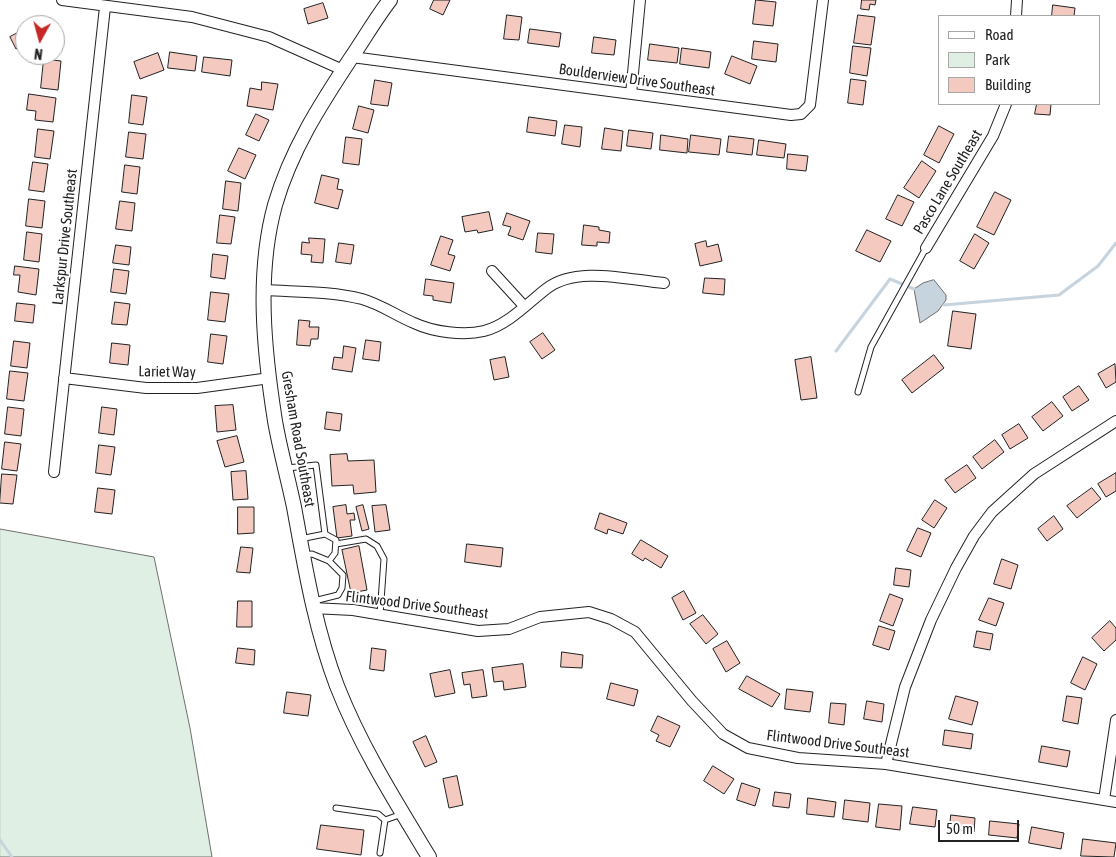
<!DOCTYPE html>
<style>
body{margin:0}
#map{position:relative;width:1116px;height:857px;overflow:hidden;background:#fff;font-family:"Asap Condensed",sans-serif}
canvas{display:block}
.legend{position:absolute;left:938px;top:15px;width:162px;height:90px;box-sizing:border-box;background:#fff;border:1px solid #a7a7a7;margin:0;padding:6px 9px;list-style:none;font-size:15px;color:#222}
.legend li{display:flex;align-items:center;gap:10px;height:25px}
.legend b{width:25px;border:1px solid #a7a7a7}
.north{position:absolute;left:15px;top:15px;width:50px;height:50px;box-sizing:border-box;background:#fff;border:1px solid #a7a7a7;border-radius:50%;rotate:187deg;font-size:14px;font-weight:700;line-height:20px;text-align:center;color:#222}
.north::after{content:'';display:block;margin:auto;width:18px;height:22px;background:#c62828;clip-path:polygon(50% 0,100% 100%,50% 72%,0 100%)}
.scale{position:absolute;left:938px;top:820px;width:81px;height:22px;box-sizing:border-box;border:2px solid #222;border-top:0;padding-left:6px;font-size:15px;line-height:18px;white-space:nowrap;color:#222;-webkit-text-stroke:4px #fff;paint-order:stroke}
</style>
<div id="map">
<canvas width="1116" height="857"></canvas>
<ul class="legend">
<li><b style="height:6px;background:#fff"></b>Road</li>
<li><b style="height:14px;background:#e0efe3"></b>Park</li>
<li><b style="height:14px;background:#f3c9c0"></b>Building</li>
</ul>
<div class="north">N</div>
<div class="scale">50 m</div>
</div>
<script>
const context = document.querySelector('canvas').getContext('2d');
context.lineJoin = 'round';
function fill(path, color) { context.fillStyle = color; context.fill(path, 'evenodd'); }
function strokePath(path, color, width, dash) { context.strokeStyle = color; context.lineWidth = width; context.lineCap = dash ? 'butt' : 'round'; context.setLineDash(dash || []); context.stroke(path); }
function label(font, color, halo, rows, align = 'center') {
  context.font = font + ' "Asap Condensed",sans-serif'; context.lineWidth = 4; context.setLineDash([]); context.textBaseline = 'middle'; context.strokeStyle = halo; context.fillStyle = color; for (const [text, x, y, turn = 0] of rows) {
    context.save(); context.translate(x, y); context.rotate((+turn || 0) * Math.PI / 180); context.textAlign = isNaN(turn) ? turn : align; if (halo) context.strokeText(text, 0, 0); context.fillText(text, 0, 0); context.restore();
  }
}
const green = new Path2D(`
 M0,529L154,557L190,728L212,857H0Z`);
fill(green, '#e0efe3');
strokePath(green, '#6f6f6f', 1);
const water = new Path2D(`
 M934,280L946,295V300L938,311L920,323L914,289L923,283Z`);
fill(water, '#c7d3dd');
strokePath(water, '#6f6f6f', 1);
strokePath(new Path2D(`
 M944,305L1059,295L1098,266L1116,243
 M836,351L890,279L914,289
 M0,840L12,857`), '#c7d3dd', 3);
const building = new Path2D(`
 M434,0H450L443,15L430,9Z
 M756,0L776,2L773,26L753,24Z
 M862,0H876L875,5L870,4L869,10L861,9Z
 M323,3L328,18L308,24L304,9Z
 M1053,5L1075,8L1074,16H1052Z
 M507,15L522,17L519,40L504,39Z
 M858,15L875,17L871,45L854,43Z
 M25,29V44L16,49L10,37Z
 M530,29L561,33L559,47L528,43Z
 M594,37L616,40L614,55L592,53Z
 M754,41L778,44L776,62L752,59Z
 M650,44L679,48L677,63L648,60Z
 M853,46L871,48L867,76L850,73Z
 M682,48L711,52L709,68L680,64Z
 M170,52L197,56L195,71L168,68Z
 M158,53L164,70L140,79L134,62Z
 M732,56L757,66L750,84L725,74Z
 M204,57L232,60L230,76L202,72Z
 M44,59L61,61L58,90L41,88Z
 M851,79L866,81L863,105L848,103Z
 M375,80L392,83L388,106L371,104Z
 M262,82L278,84L273,110L247,106L250,88L261,90Z
 M29,94L56,98L53,122L35,120L36,111L27,110Z
 M132,95L147,97L143,125L129,123Z
 M1037,104H1051L1050,115L1035,114Z
 M359,106L374,110L368,133L353,129Z
 M256,114L269,120L259,141L246,135Z
 M529,117L557,121L555,136L527,132Z
 M565,125L582,127L580,147L562,144Z
 M939,126L954,134L939,163L924,155Z
 M605,128L623,131L621,151L602,149Z
 M38,129L54,131L50,159L35,157Z
 M629,130L653,133L651,149L627,146Z
 M129,132L146,134L143,159L126,157Z
 M661,135L688,139L687,153L660,150Z
 M691,135L721,139L719,155L689,152Z
 M729,136L754,139L752,155L727,152Z
 M346,137L362,139L359,165L343,163Z
 M759,140L786,144L784,158L757,155Z
 M239,148L256,155L245,179L228,171Z
 M788,154L808,156L806,171L787,169Z
 M922,161L936,171L919,198L904,188Z
 M33,162L48,164L44,192L29,190Z
 M125,165L140,167L137,194L122,192Z
 M322,175L339,179L337,189L343,190L338,209L315,203Z
 M226,181L241,183L238,211L223,209Z
 M995,192L1011,200L994,235L977,227Z
 M898,195L914,202L902,226L886,219Z
 M29,199L45,201L42,228L26,226Z
 M120,201L135,203L132,231L116,229Z
 M489,212L493,230L478,233L477,230L465,232L462,217Z
 M507,213L530,221L523,240L508,235L511,227L503,225Z
 M220,215L235,217L231,244L217,243Z
 M584,225L599,227V230L610,232L609,243L597,242V246L582,245Z
 M867,230L891,241L880,262L856,251Z
 M27,232L42,234L39,262L24,260Z
 M538,233L554,234L552,254L536,252Z
 M975,234L989,243L974,269L960,261Z
 M441,236L453,240L448,254L455,256L450,271L431,265Z
 M309,238L325,239L323,263L311,262L312,255L301,254L302,242L309,243Z
 M706,241L707,247L718,244L722,261L700,266L695,244Z
 M339,243L354,245L351,264L336,262Z
 M116,245L131,247L129,265L113,263Z
 M213,254L228,256L225,279L211,277Z
 M15,266L39,269L36,295L18,292L20,275H14Z
 M114,269L129,271L126,294L111,292Z
 M705,278L725,279L724,295L703,293Z
 M426,279L454,283L451,303L433,300V296L424,295Z
 M211,292L229,294L225,322L208,320Z
 M115,302L130,304L127,325L112,324Z
 M17,303L35,305L33,323L15,321Z
 M953,311L976,314L971,349L948,346Z
 M299,320L310,321L309,327H319L318,339H311L310,346L297,345Z
 M543,333L555,350L542,359L530,342Z
 M211,334L227,336L223,364L208,362Z
 M366,340L381,342L379,361L363,359Z
 M14,341L30,343L27,368L11,366Z
 M112,343L130,345L128,365L110,363Z
 M344,346L356,348L352,372L332,369L334,357L342,358Z
 M934,355L944,368L912,393L902,380Z
 M505,357L509,377L494,380L490,360Z
 M811,357L817,398L801,400L795,360Z
 M1115,364L1116,382L1106,388L1098,374Z
 M10,371L28,373L24,401L7,399Z
 M1079,386L1089,400L1072,411L1063,397Z
 M1052,402L1063,416L1043,431L1032,417Z
 M233,405L236,430L217,432L215,406Z
 M8,407L24,409L21,436L5,434Z
 M102,407L117,409L114,435L99,433Z
 M327,412L342,414L340,431L325,429Z
 M1019,424L1028,438L1010,449L1002,435Z
 M237,436L244,462L225,467L217,441Z
 M995,440L1004,452L982,469L973,457Z
 M5,442L21,444L17,471L2,469Z
 M99,445L115,447L111,475L96,473Z
 M347,454L348,461L374,460L376,492L354,494L353,485L332,486L330,455Z
 M967,465L976,478L955,493L945,480Z
 M246,471L248,499L233,500L231,472Z
 M1116,473V491L1106,497L1098,484Z
 M2,474L17,475L13,504L0,503Z
 M98,488L115,490L112,514L95,512Z
 M1092,488L1101,499L1077,518L1067,506Z
 M935,500L947,508L934,528L922,520Z
 M346,505L347,514L354,513L355,520H350L352,536L337,538L333,507Z
 M363,505L369,529L362,531L356,507Z
 M386,505L390,530L375,532L372,506Z
 M238,507H254V533L238,534Z
 M600,513L627,523L623,534L608,529L607,534L595,529Z
 M1054,516L1063,529L1047,541L1038,529Z
 M918,528L931,533L921,557L907,551Z
 M641,540L668,556L661,568L645,558L643,561L632,554Z
 M467,544L503,548L501,567L465,562Z
 M359,546L367,590L351,593L342,550Z
 M241,547L253,548L250,573L237,572Z
 M1002,559L1018,565L1011,589L994,584Z
 M896,568L911,570L909,587L894,585Z
 M684,591L696,613L683,620L672,598Z
 M890,594L903,599L893,626L880,621Z
 M989,598L1004,603L996,626L979,620Z
 M238,601H252V627H237Z
 M703,615L718,634L706,644L690,624Z
 M1110,621L1116,628V640L1104,651L1092,638Z
 M879,626L895,631L889,650L873,645Z
 M977,631L993,634L990,650L974,647Z
 M727,641L740,663L726,672L713,649Z
 M238,648L255,650L254,665L236,663Z
 M372,648L386,650L384,671L370,669Z
 M562,652L583,655L582,668L561,667Z
 M1083,657L1097,664L1085,690L1071,683Z
 M523,664L526,687L504,690L503,681L494,682L492,668Z
 M450,670L455,693L435,697L430,674Z
 M483,670L487,696L472,698L470,684L464,685L462,673Z
 M747,676L780,694L772,707L739,689Z
 M611,683L638,690L634,706L607,699Z
 M787,689L813,692L810,712L785,709Z
 M287,692L311,695L308,716L284,713Z
 M956,696L978,702L972,725L949,719Z
 M1067,696L1082,698L1078,724L1063,721Z
 M867,701L884,704L882,722L864,719Z
 M831,703L846,704L844,725L829,723Z
 M658,716L680,726L670,747L656,741L659,735L651,731Z
 M945,730L973,734L971,749L943,745Z
 M426,736L437,762L425,767L413,742Z
 M1042,746L1070,751L1067,767L1039,762Z
 M713,766L734,779L724,794L704,781Z
 M457,776L463,805L449,808L443,779Z
 M742,783L760,789L755,806L737,800Z
 M775,792L791,794L789,808L773,806Z
 M808,798L836,802L834,817L807,814Z
 M845,800L870,803L868,822L843,819Z
 M879,804L902,806L900,830L876,827Z
 M913,807L937,810L935,827L910,824Z
 M951,815L975,818L974,832L950,829Z
 M990,821L1019,824L1017,838L989,835Z
 M321,825L364,830L361,855L317,849Z
 M1032,827L1064,833L1061,849L1029,843Z
 M1083,839L1116,843L1114,857L1081,856Z`);
fill(building, '#f3c9c0');
strokePath(building, '#222', 1);
const lane = new Path2D(`
 M858,392L871,347L926,248
 M287,468L316,465L325,534
 M300,539L325,534L336,540L335,553L329,561L343,575L342,588L338,595L314,601
 M336,544L366,539L377,546L384,559L380,615
 M304,555L312,554L329,561
 M336,808L378,814L385,820
 M380,853L385,820L402,814`);
const street = new Path2D(`
 M62,0L192,17L269,37L343,70
 M1016,16L1017,0
 M352,57L791,115L801,114L810,105L823,0
 M631,94L640,0
 M926,248L993,136L1006,104
 M492,271L524,306
 M265,290C297,292 331,291 362,299C380,304 397,316 414,323C433,332 464,336 484,331C508,325 528,303 546,289C576,265 629,280 664,283
 M64,378L146,388H197L270,378
 M54,472L105,7
 M312,608L353,610L478,631L509,629L540,617L589,612L611,619L635,632L692,701L723,734L748,748L798,758L886,764L1116,802
 M886,764L905,687L931,620L956,568L974,536L992,512L1034,474L1116,421
 M1104,800L1116,720`);
const secondary = new Path2D(`
 M390,0C376,18 364,39 351,58C320,105 291,150 275,205C256,274 264,351 275,421C280,450 288,478 294,507C305,567 315,628 337,686C361,747 395,801 429,857`);
strokePath(lane, '#222', 7);
strokePath(street, '#222', 12);
strokePath(secondary, '#222', 16);
strokePath(lane, '#fff', 5);
strokePath(street, '#fff', 10);
strokePath(secondary, '#fff', 14);
label('15px', '#222', '#fff', [
 ["Boulderview Drive Southeast",637,80,8],
 ["Pasco Lane Southeast",948,182,-59],
 ["Larkspur Drive Southeast",65,237,-84],
 ["Lariet Way",167,372,1],
 ["Gresham Road Southeast",298,439,80],
 ["Flintwood Drive Southeast",417,605,7],
 ["Flintwood Drive Southeast",838,744,7]
]);
</script>
